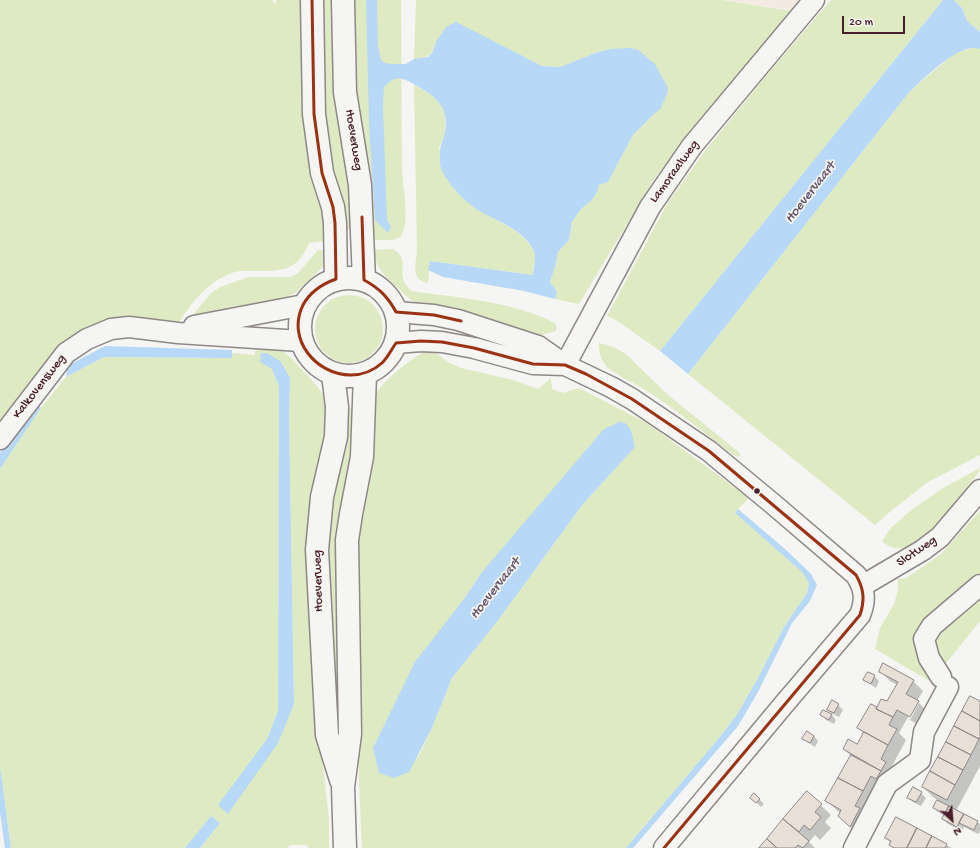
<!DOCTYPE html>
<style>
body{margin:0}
#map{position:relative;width:980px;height:848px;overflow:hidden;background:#f5f5f3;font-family:"Gochi Hand",sans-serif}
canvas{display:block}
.north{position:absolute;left:932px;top:800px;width:40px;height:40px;-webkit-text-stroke:3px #f6f6f2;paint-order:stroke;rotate:154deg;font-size:11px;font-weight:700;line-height:16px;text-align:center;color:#4a1f2b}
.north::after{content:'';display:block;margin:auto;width:14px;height:18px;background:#4a1f2b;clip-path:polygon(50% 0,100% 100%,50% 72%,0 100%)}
.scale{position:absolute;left:842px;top:16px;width:63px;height:18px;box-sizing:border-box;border:2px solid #4a1f2b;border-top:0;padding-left:5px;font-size:12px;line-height:14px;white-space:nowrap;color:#4a1f2b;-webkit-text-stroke:3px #f6f6f2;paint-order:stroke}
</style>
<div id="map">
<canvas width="980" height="848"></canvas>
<div class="north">N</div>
<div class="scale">20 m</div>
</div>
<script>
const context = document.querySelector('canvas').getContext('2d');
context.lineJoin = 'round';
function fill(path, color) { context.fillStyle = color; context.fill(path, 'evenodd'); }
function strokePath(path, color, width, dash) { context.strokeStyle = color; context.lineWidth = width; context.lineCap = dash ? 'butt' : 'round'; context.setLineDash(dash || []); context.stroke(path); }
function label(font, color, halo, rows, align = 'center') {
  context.font = font + ' "Gochi Hand",sans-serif'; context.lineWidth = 3.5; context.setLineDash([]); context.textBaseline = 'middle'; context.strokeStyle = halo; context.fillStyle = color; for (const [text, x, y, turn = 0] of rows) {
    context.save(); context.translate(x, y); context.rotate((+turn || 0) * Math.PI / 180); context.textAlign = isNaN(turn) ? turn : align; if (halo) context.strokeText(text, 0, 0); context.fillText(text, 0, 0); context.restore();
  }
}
fill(new Path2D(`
 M722,0H822L811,13Z`), '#f3eae2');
fill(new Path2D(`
 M0,0H272L276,5V0H304L320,192L327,241L309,243C297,272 281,271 254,271C248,271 241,270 235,272C209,280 194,300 179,322L140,319L99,323L0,424Z
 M317,0H335L345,142L354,229L342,230L327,165Z
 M349,0H401C402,56 401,112 402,168C402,189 411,218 401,237L393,240H371L353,104Z
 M416,0H722L792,11L656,176L579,304L555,299L557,292L550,282L556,264L558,252L569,240L572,222L581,209L592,200L597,192L599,185L608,182L633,135L655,113L610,49L595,53L560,67L542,66L506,49L436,42C431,57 429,57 414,59Z
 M831,0H943L660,351L616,320L607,316L667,204L705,151L769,72Z
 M954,0H980V32L967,21L962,8Z
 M975,47L980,49V455L928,482L892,510L875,525L688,374L910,91L955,53Z
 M414,85L433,95L441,105L445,115V133L439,148L454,190L476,208L516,231L526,240L534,251L536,259L533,268V275L430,261L428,283C410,279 416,265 417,251Z
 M393,249C411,260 397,269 405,283C406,286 409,288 411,291C459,298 511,301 555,323L557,327L556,331L535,337L417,304C409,299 404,294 398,288C382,273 379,272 372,250Z
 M318,250H327V263L295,293L284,298L264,301L239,310L194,320L192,316L210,294L220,287L249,277H291L298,273Z
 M315 329a34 34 0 1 1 68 0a34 34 0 1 1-68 0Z
 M256,342L284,352L293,360L318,387L324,397L328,409L317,712L329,819V848H309L307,845H290L287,848H200L220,823L211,816L185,848H11L0,766V469L41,408L66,377L104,357L232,358V353L255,355ZM272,369L290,378L289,417L294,704L218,805L267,739L278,711L279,386Z
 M599,343L614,347L627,355L667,394L741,454L739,457L733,455C706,434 679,412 650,393C637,384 621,378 608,368C602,363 598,351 599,343Z
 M424,352L436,353L448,362L461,368L513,380L538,389L551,378L552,389L563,393L579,388L647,423L749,498L735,512L801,571L809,583L807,593L784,627L757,680L736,716L719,738L626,848H362L359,782L356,540L373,396C386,379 405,363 424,352ZM635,447L583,504L496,623L452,678L432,728L416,761L464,599L482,572Z
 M358,408L343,731L337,746L326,536L345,409Z
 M980,468C979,473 974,479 970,483C955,506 936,533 910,546C900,551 889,548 882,541L891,528L910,511L943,488Z
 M980,511V621L931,682L875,649L880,628L894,604L898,589V579L906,578L940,555Z`), '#deebc2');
fill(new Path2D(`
 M366,0H377L378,46L381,60L385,63L392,64H406L414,59L428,57L432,53L436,42L446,27L456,22L542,66L560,67L595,53L610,49L628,48L637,49L655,64L668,88L667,94L660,110L655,113L633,135L608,182L599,185L597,192L592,200L581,209L572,222L569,240L558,252L556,264L550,282L557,292L555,299L524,291L443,277L428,270L430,261L533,275C533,268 537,259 534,252C525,229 495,221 476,209C462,199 450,186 442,171C440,167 440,161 440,156C439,147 443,141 445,132C450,104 432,94 410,82C398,76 394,77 384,87L383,105L387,220L391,227L388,233L375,220L369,125Z
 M943,0H954L962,8L967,21L980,32V49C960,41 925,78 910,91L688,374L660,351Z
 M105,346L232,350V358L104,357L66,377L67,366Z
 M261,353H267L280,361L290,378L289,417L294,704L278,743L228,814L218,805L267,739L278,711L279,386L272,369L260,362Z
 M37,401L41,408L0,469V453Z
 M619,422C632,422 632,436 635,447L583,504L496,623L452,678L432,728L409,772L394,778L379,773L373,748L415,662L464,599L482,572L604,429Z
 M738,509L785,549L811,574L817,585L810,601L792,623L758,692L738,726L633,848H626L719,738L736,716L757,680L784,627L807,593L809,583L801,571L735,513Z
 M0,766L11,848H5L0,812Z
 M211,816L220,823L200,848H185Z`), '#b7d8f6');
fill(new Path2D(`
 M880,671L913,681L923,691L917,701L928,712L920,726L910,720L919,703H916L899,733L906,740L891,768L895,772L861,836L849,826L840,813L827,801L851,756L844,749L857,745L864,733L858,728L877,708L887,703L897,685L890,681Z
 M874,676L879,681L876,688L865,680Z
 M980,702V766L956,811L977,822L980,824V831L978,834L964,827L962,831L948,824L943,819L945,816L938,812L934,808L938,800L933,797L923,787Z
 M838,705L843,710L839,717L833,714L828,709Z
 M824,711L832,715L836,720L834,724L826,720L822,715Z
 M814,736L818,741L815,747L803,739Z
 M807,792L831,815L825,822L831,828L820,840L815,835L809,842L815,848H760Z
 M921,793L926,798L921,806L913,802L909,797Z
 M759,799L764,804L761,807L756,802Z
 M897,819L952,848H893L890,845L891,843L886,838Z`), '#0003');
const building = new Path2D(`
 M883,663L914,680L906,694L919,701L910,717L897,710L893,717L876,709L881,699L887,701L898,682L879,672Z
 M868,672L875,675L871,684L863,680Z
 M970,696L980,701V721L962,711Z
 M832,700L839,704L834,713L827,710Z
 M871,704L877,707L876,709L893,717L889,725L897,729L888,745L857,728Z
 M823,710L832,714L829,720L820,715Z
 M962,711L980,721V737L979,739L954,726Z
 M954,726L979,739L971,755L946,742Z
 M807,731L814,736L810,743L802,739Z
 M864,732L888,745L881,759L886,762L881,771L843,749L848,739L857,744Z
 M946,742L971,755L963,770L938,757Z
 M851,755L881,771L876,779L871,776L863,791L838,778Z
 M938,757L963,770L955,785L930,771Z
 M930,771L955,785L947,800L922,787Z
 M838,778L863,791L855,806L860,808L850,827L838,816L841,810L825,801Z
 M913,787L922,792L916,802L907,798Z
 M807,791L822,804L815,812L821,817L810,830L804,825L799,832L783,819Z
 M754,793L760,799L756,803L750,798Z
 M937,800L949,806L945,814L933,808Z
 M949,806L964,814L957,827L942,819Z
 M964,814L978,821L974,830L959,823Z
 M896,817L917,828L907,848H894L889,845L891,841L885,838Z
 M783,819L809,841L803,848L798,845L795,848H777L767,839Z
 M917,828L932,836L926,848H907Z
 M932,836L947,844L945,848H926Z
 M767,839L777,848H759Z`);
fill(building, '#e8dfd7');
strokePath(building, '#8f8788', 1);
const street = new Path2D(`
 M396,312L434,315L458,320L538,346L565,365L611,387L632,399L709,451L773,504L856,575C865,589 866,600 860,615L785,703L664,848
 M194,326L304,305
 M396,343L421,341L442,342L474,348L533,364L565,365
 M565,365L650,207L692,146L814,0
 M0,439L66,353L87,339L111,329L129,327L178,333L301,341
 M862,586L923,550L940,537L980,490
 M941,677L929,658L924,639L932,626L980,585
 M854,848L887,784L920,760L924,732L948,687`);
const secondary = new Path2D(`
 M312,0L314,114L322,173L333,207L335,223L336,279
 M343,0L345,92L360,185L364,280
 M300 327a49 49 0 1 1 98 0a49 49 0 1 1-98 0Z
 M333,374L337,407L336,437L322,497L317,550L327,735L341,780
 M345,848L343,787L350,734L347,540L351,514L362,457L365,374`);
strokePath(street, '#8f8788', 23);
strokePath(secondary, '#8f8788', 25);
strokePath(street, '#f5f5f3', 20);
strokePath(secondary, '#f5f5f3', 22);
strokePath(new Path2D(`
 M312,0L314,114L322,173L333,207L335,223L336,279C322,284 310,292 303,305C286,339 316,375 351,375C363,375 373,371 382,363C388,357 391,350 396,343L421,341L442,342L474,348L533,364L565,365L586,374L632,399L709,451L856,575C864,589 865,600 860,615L664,848
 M362,217L364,280C379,288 388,297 396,312L434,315L461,321`), '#9b3214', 3);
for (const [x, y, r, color] of [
 [757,491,3.5,"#4a1f2b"]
]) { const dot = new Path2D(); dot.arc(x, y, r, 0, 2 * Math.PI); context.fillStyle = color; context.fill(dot); strokePath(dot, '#f6f6f2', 1.5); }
label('13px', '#4a1f2b', '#f6f6f2', [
 ["Hoeverweg",353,140,81],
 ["Lamoraalweg",675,172,-54],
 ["Kalkovensweg",40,387,-52],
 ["Slotweg",917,552,-34],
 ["Hoeverweg",319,581,-92]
]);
label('italic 14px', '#635368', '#f6f6f2', [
 ["Hoevervaart",811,193,-52],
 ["Hoevervaart",496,589,-52]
]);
</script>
